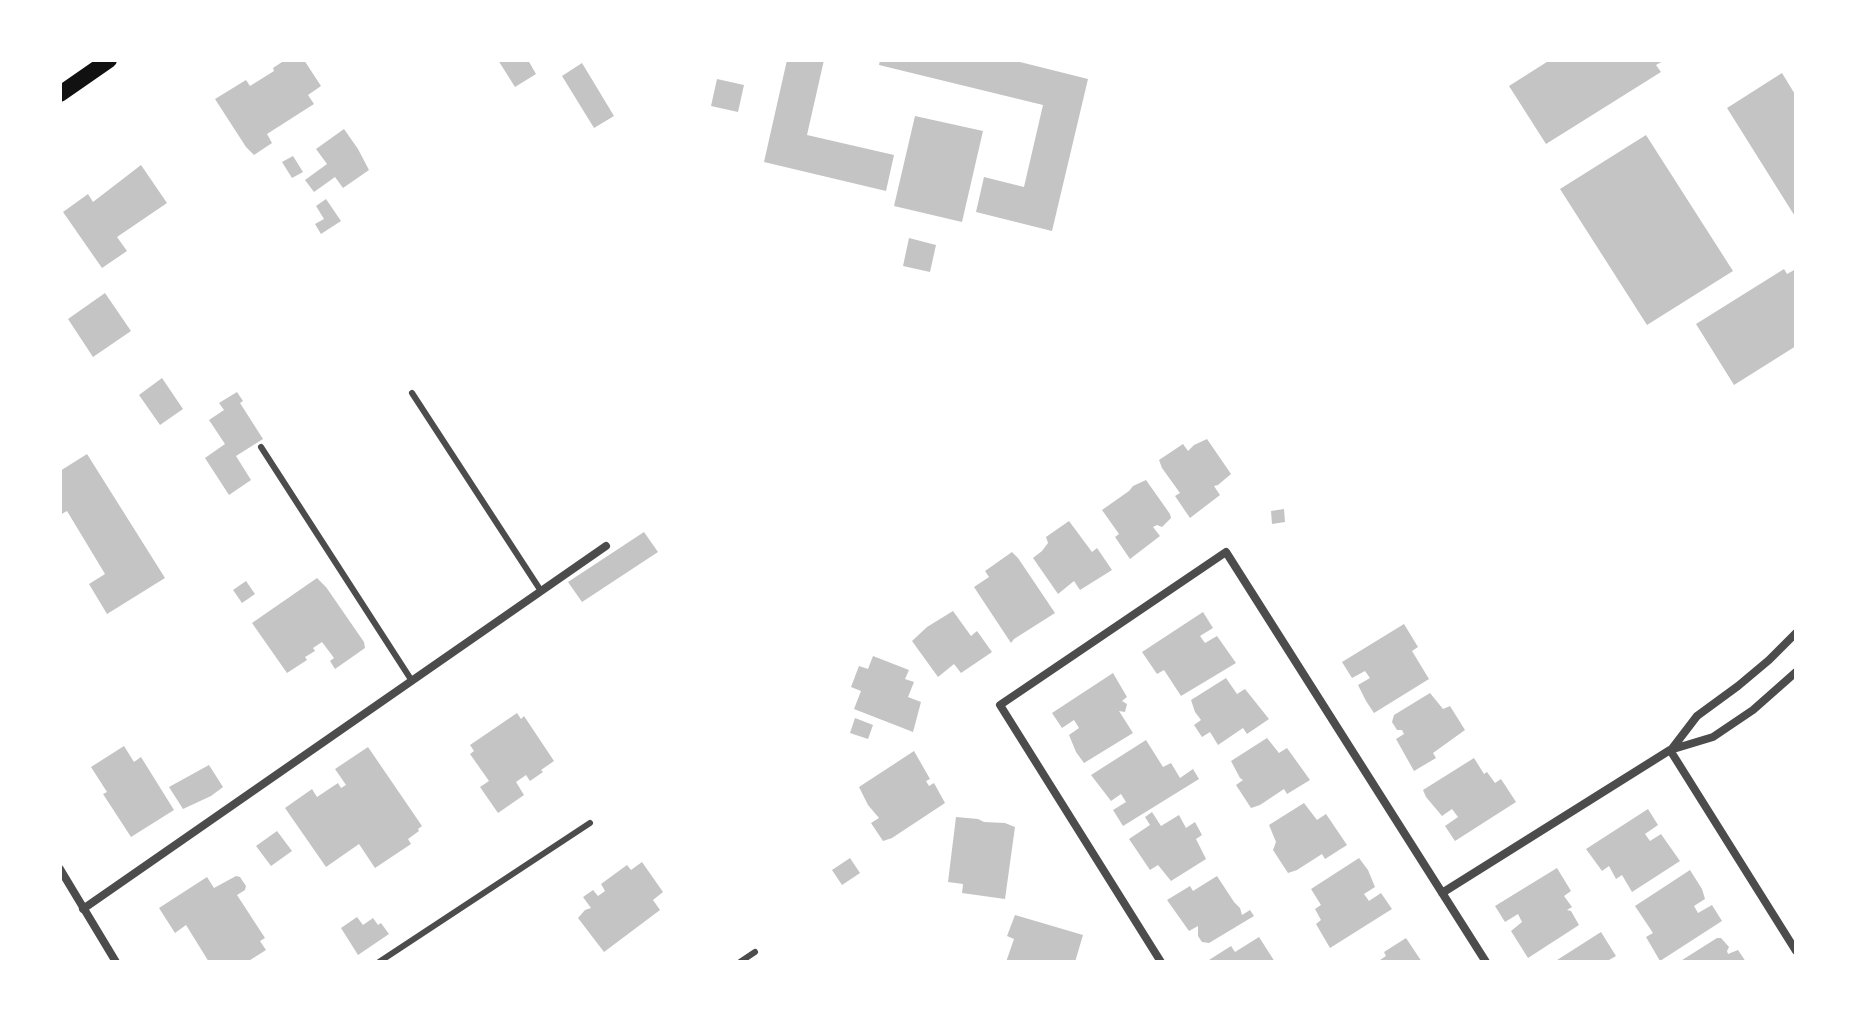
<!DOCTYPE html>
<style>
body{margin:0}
#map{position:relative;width:1856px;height:1022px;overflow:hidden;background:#fff;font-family:"Titillium Web",sans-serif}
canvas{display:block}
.frame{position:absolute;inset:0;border:62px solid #fff;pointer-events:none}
</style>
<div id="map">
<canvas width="1856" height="1022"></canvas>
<div class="frame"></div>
</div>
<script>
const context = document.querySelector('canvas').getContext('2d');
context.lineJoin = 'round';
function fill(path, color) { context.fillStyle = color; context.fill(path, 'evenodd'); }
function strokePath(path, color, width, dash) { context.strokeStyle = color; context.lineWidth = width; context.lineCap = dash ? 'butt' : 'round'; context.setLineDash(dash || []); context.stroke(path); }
fill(new Path2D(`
 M285,60H304L321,86L308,95L314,104L267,134L272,143L254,155L246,147L215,99L246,80L250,86L274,71L273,68Z
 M498,60H528L536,74L515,87Z
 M787,60H824L807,135L894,155L886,191L764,162Z
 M880,60H1012L1088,79L1052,231L976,212L984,177L1024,187L1043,105L879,65Z
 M1550,60H1665L1656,65L1661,72L1546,144L1509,86Z
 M582,63L614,116L594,128L562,76Z
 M1782,73L1796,96V218L1727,108Z
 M717,79L744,85L738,112L711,106Z
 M915,116L983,131L962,222L894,206Z
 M344,129L358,149L369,170L343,188L335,177L314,192L305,180L327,164L316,149Z
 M1646,135L1733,271L1647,325L1560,189Z
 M293,156L303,172L292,178L282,162Z
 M141,165L167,203L117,237L127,251L102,268L63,212L88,194L93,202Z
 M326,199L341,221L321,234L315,224L324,219L316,206Z
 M909,238L936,245L930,272L903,266Z
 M1784,269L1787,274L1796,269V346L1734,385L1696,324Z
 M105,293L131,331L93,357L68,319Z
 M162,378L183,409L160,425L139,395Z
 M237,392L243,401L240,403L263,439L236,456L251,480L229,495L205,458L225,444L209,420L224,410L219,403Z
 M1207,439L1231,474L1218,485L1214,486L1220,495L1190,518L1175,496L1180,493L1162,468L1159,460L1183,444L1188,451L1194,445Z
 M87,454L165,578L107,614L89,584L105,574L67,511L60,515V471Z
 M1146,480L1170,514L1171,518L1162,527L1157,525L1153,527L1160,536L1130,559L1115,537L1119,534L1102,510L1129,491L1133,486Z
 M1284,509L1285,522L1272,524L1271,511Z
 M1069,521L1092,552L1097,548L1112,570L1080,590L1074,581L1058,594L1033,558L1042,551L1048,543L1046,537Z
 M644,532L658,552L582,602L568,582Z
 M1012,552L1018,558L1055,613L1014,639L1011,643L974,587L989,577L985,571Z
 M317,578L326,587L364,642L365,648L335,669L330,661L334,658L322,642L313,648L315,651L305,657L307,660L287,673L252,623Z
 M246,581L255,594L242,603L233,590Z
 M953,611L971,636L977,631L992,652L961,673L954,664L938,677L912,641L927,627Z
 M1203,612L1213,628L1200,636L1205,643L1217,636L1236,663L1181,696L1164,670L1157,674L1142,652Z
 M1404,624L1418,647L1412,651L1429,679L1374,713L1366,701L1358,685L1370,678L1365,671L1352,678L1342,662Z
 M873,656L909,670L905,679L914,682L908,697L921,702L913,732L854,709L861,691L851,687L859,666L868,669Z
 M1113,673L1127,697L1122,701L1127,704L1125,712L1119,711L1133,733L1084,763L1076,752L1069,735L1079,728L1074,720L1062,728L1052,713Z
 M1226,678L1237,694L1245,689L1269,719L1247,734L1243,728L1218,745L1210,732L1202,737L1194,725L1201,720L1195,712L1191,700Z
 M1430,693L1443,709L1450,706L1465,730L1433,753L1436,758L1414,771L1396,739L1404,734L1402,730H1397L1392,722L1394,715Z
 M517,713L521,719L524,716L554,761L541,770L543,772L530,781L526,775L516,782L524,795L498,813L480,787L489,781L470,754L474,751L470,745Z
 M855,718L873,725L868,739L850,733Z
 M1267,738L1279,753L1287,748L1310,780L1287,794L1284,789L1260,805L1251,808L1236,785L1243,780L1240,778L1231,761Z
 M1146,740L1163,767L1171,763L1180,778L1193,769L1199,779L1123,826L1113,810L1126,802L1121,794L1111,801L1091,775Z
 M124,746L134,762L141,757L174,810L131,837L103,794L107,792L91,767Z
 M368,747L422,826L418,829L419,831L408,839L411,844L375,868L359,844L326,867L285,808L312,789L317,797L338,783L341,788L346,785L335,769Z
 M914,751L930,779L926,781L929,786L934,783L945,803L892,838L883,841L871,823L879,818L868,805L859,787Z
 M1474,758L1484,774L1487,772L1495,783L1501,779L1516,802L1455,841L1445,826L1458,817L1452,809L1442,816L1426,797L1423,790Z
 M209,765L223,787L211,796L183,809L169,787Z
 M1304,803L1317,820L1326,814L1347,845L1325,859L1322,854L1297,870L1288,873L1273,850L1276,842L1269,825Z
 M1648,809L1658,825L1645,834L1650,841L1661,834L1680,861L1632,892L1622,875L1616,879L1609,866L1602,871L1586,849Z
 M1152,812L1161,826L1179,815L1186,828L1195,822L1202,835L1196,839L1206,859L1171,881L1158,865L1150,870L1129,839L1150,825L1145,817Z
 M956,817L978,819L984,822L1005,823L1015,827L1005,899L962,893L963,884L948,882Z
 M277,831L292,851L271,866L256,846Z
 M850,858L860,873L842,885L832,870Z
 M1359,858L1368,870L1375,887L1364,894L1369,901L1381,893L1392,909L1330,948L1316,924L1321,920L1315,909L1321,905L1311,889Z
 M642,862L663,892L653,900L660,910L604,952L578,918L585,910L591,908L583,897L593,890L598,896L605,891L601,884L627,865L631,870Z
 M1557,868L1571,891L1564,896L1572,907L1567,910L1571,911L1579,925L1528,958L1511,931L1522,922L1518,914L1505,922L1495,906Z
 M1690,870L1702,889L1705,899L1694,906L1698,913L1712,905L1722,921L1660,961L1646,937L1653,933L1635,906Z
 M236,876L240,877L246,886L245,890L237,895L265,938L260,941L266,950L247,962H209L186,925L175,933L159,908L207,877L214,888Z
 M1217,876L1234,902L1240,908L1242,915L1250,910L1254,916L1209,943L1202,942L1198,936V926L1189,931L1167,900L1190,886L1193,891Z
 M1015,915L1083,935L1075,962H1006L1014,939L1007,936Z
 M357,917L363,925L373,918L378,925L381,923L389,934L358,955L341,928Z
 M1601,932L1616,956L1609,960L1611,962H1554Z
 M1259,937L1275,962H1210L1209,960L1231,946L1235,952Z
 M1406,938L1422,962H1377L1386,956L1384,952Z
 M1717,938H1721L1729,947L1727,951L1728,954L1738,950L1746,962H1679Z`), '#c4c4c4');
strokePath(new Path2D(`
 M412,393L541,591
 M261,447L412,681
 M379,962L590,823
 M740,962L755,952`), '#4c4c4c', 6);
strokePath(new Path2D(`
 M1670,750L1796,951
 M1671,750L1697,716L1738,686L1769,660L1796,633
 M60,869L116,962
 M1442,893L1670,750L1713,737L1753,710L1796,672
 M83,909L606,546
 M1161,962L1000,705L1226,552L1486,962`), '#4c4c4c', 8);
strokePath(new Path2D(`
 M60,94L109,60`), '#111', 16);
</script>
